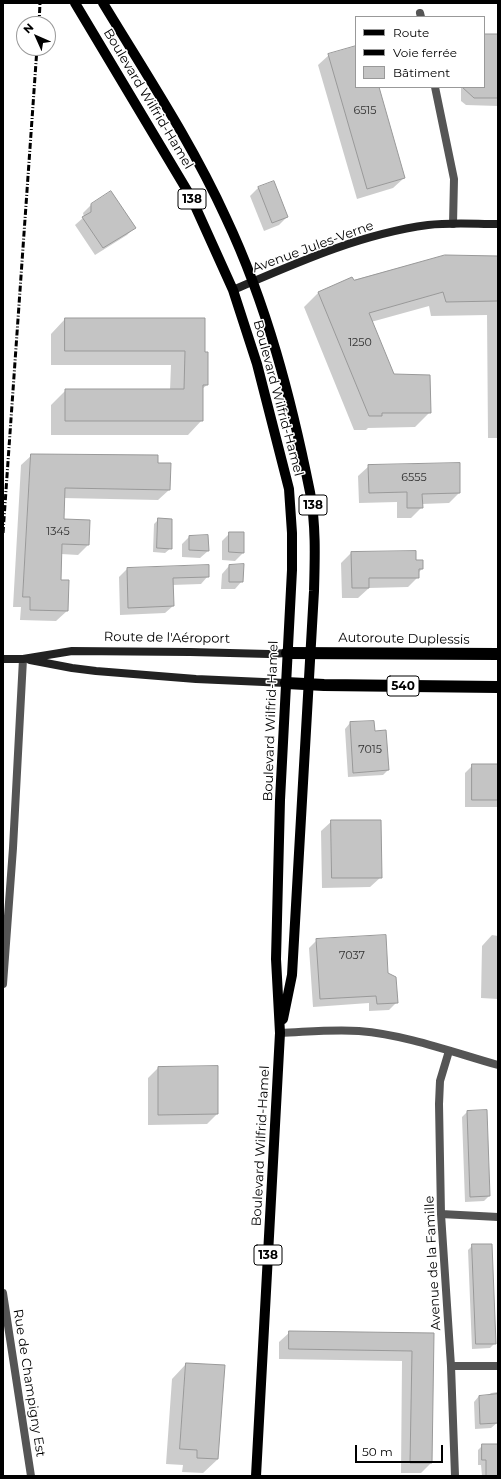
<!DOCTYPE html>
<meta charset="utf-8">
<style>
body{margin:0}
#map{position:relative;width:501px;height:1479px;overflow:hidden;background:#fff;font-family:Montserrat,sans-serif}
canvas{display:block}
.frame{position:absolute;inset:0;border:4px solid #000;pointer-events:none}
.legend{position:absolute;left:355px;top:16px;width:130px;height:72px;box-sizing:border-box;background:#fff;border:1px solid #999;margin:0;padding:5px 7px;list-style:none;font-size:12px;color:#000}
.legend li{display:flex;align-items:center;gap:8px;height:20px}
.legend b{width:20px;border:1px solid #999}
.north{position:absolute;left:16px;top:16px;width:40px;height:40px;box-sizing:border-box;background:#fff;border:1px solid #999;border-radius:50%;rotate:315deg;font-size:11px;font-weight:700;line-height:16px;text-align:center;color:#000}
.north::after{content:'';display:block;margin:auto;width:14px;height:18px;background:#000;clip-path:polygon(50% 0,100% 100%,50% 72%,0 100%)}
.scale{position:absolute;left:355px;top:1445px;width:88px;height:18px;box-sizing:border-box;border:2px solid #000;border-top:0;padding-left:5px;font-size:12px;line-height:14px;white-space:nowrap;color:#000;-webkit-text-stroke:3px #fff;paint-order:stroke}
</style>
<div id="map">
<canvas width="501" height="1479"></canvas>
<div class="frame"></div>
<ul class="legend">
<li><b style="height:5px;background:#000"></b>Route</li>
<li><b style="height:5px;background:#000"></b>Voie ferrée</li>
<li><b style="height:11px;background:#c4c4c4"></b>Bâtiment</li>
</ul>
<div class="north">N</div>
<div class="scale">50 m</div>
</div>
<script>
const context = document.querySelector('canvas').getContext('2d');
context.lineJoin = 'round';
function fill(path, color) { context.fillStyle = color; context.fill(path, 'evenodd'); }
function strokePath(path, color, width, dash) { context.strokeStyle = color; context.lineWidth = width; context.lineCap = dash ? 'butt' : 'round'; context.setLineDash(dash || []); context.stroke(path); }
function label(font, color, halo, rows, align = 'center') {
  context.font = font + ' Montserrat,sans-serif'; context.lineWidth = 3; context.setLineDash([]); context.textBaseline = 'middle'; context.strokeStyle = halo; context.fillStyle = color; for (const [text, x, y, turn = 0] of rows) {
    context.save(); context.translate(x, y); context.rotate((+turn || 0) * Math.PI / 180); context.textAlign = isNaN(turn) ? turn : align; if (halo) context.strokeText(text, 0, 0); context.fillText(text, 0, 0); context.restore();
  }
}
fill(new Path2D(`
 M484,35H498V106L466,105L461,101V87H484Z
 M356,47V87H377L404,178L393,188L357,199L318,65L329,55Z
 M273,182L287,217L279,225L264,231L250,196L258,188Z
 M91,205L135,227L127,235L95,255L75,225L84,217L83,213Z
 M498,257V438H488L487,315L431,316L429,306L371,322L394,375L430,412L415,427L368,428L366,430H354L304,307L318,293L352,278L353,281Z
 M65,319L204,353L207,385L202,389V420L188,435H51V405L66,390H170L171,365H51V334Z
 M32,455L157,464L169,490L158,500L63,498V520L88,545L78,555L61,554L60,581L67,611L56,621L20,620L21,607H13L21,465Z
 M369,466L459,493L449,503L422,504V507L411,518H397V502L359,503L358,476Z
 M159,519L171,548L165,553L153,552L154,524Z
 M230,533L243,553L235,561L222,560V541Z
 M189,537L208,551L200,558L182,557V544Z
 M351,553L415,560L422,569L418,573V577L408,587L369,588L358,598H342L341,563Z
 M229,566L242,581L235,589H221L222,574Z
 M127,569L208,576L201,584L172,585L173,606L165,613L120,615L119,577Z
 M374,722V732L388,770L383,775L348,777L345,729L350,723Z
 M473,765H498V807H465V773Z
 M332,821L381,877L370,887L322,888L321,831Z
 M492,935L498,936V999L481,998L482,946Z
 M317,940L388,974L397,1002L389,1010L369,1011V1003L313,1007L309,948Z
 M217,1067V1114L207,1124L148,1125V1078L158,1068Z
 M467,1112L489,1196L484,1201L465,1202L462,1117Z
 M473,1245L495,1343L490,1348L472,1349L468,1250Z
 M290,1332L433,1334L431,1463L421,1473H401L402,1361L279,1359V1342Z
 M186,1364L218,1459L203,1473L182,1472L183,1465L166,1464L172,1379Z
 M498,1392V1418H496L497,1423L491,1428L475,1429L474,1402L479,1396H488L491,1393Z
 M483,1445H498V1476H482L481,1465H478V1450Z`), '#0003');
const building = new Path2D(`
 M484,34H498V98H474L462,87H484Z
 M356,46V87H379L405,178L367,189L328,54Z
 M274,181L288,217L272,223L258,187Z
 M111,191L136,228L103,248L82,217L91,212V204Z
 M445,255L498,256V301L446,302L443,292L369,313L394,374L430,375L431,413H382V416H369L318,292L352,277L354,280Z
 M65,318H205V352H208V385H203V421H65V389H184L185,351H65Z
 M31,454L158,455V463H171L170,490L65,488L64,519L90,520L89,545L62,544L61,580H69L68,611L30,610V597H23Z
 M460,463V493L422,494L423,508H407V492L369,493L368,465Z
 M158,518L172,519V549L157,548Z
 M229,532H244V553L229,552Z
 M208,535L209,551L189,550V536Z
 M416,551V560H423V569H419V578H369V588H352L351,552Z
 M244,564L243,582H229V565Z
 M209,565V577L173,578L174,606L128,608L127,568Z
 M374,721L375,731L386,730L389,770L353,773L350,722Z
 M472,764H498V800H472Z
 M331,820H381L382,878H332Z
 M386,935L388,973L396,977L398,1003L377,1004L376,996L320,999L316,939Z
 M218,1066V1114L158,1115V1067Z
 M487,1110L490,1196L470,1197L467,1111Z
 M472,1244H492L496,1344H476Z
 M289,1331L434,1333L432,1463H410L412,1351L289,1349Z
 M186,1363L225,1365L218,1459L197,1458V1450L180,1449Z
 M498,1394V1423L480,1424L479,1396Z
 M482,1444H498V1476H486V1460H482Z`);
fill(building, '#c4c4c4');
strokePath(building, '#999', 1);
strokePath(new Path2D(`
 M420,13L421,17
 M435,87L454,179L453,224
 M3,984L13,848L23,659
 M280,1033C306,1032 333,1029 359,1031C407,1035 452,1052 498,1065
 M449,1051L440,1081L439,1104L441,1214L451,1366L455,1476
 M441,1214L498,1217
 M3,1293L31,1476
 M451,1366H498`), '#555', 8);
strokePath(new Path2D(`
 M233,290C296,263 360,234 428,225C451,222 475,224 498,224
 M3,659H23L72,651L190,652L269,654L287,653
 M30,660L72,668L96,671L196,679L286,683`), '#222', 8);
strokePath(new Path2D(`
 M75,3L191,197L233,290L257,364L289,489L292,533V570L280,800L276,959L280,1033L256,1476
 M103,3C146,74 192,143 226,218C267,305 291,398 310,492C316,525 315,557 314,591L292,975L283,1019`), '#000', 10);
strokePath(new Path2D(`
 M287,653L498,654
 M286,683L324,685L498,687`), '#000', 12);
strokePath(new Path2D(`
 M39,24L40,3
 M3,533L37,48`), '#000', 3, [6, 2, 1, 2]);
label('11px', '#313131', null, [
 ["6515",365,111],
 ["1250",360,343],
 ["6555",414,478],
 ["1345",58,532],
 ["7015",370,750],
 ["7037",352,956]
]);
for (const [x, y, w] of [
 [192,199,28],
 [313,505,28],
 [403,686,32],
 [268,1255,28]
]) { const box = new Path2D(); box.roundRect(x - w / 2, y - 10, w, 20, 3); context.fillStyle = '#fff'; context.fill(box); strokePath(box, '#000', 1); }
label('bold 12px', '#000', null, [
 ["138",192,199],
 ["138",313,505],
 ["540",403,686],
 ["138",268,1255]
]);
label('13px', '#000', '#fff', [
 ["Boulevard Wilfrid-Hamel",148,99,59],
 ["Avenue Jules-Verne",313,247,-20],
 ["Boulevard Wilfrid-Hamel",278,398,75],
 ["Route de l'Aéroport",167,638,1],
 ["Autoroute Duplessis",404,639,1],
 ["Boulevard Wilfrid-Hamel",271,721,-88],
 ["Boulevard Wilfrid-Hamel",261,1146,-87],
 ["Avenue de la Famille",433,1263,-93],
 ["Rue de Champigny Est",29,1383,81]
]);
</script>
